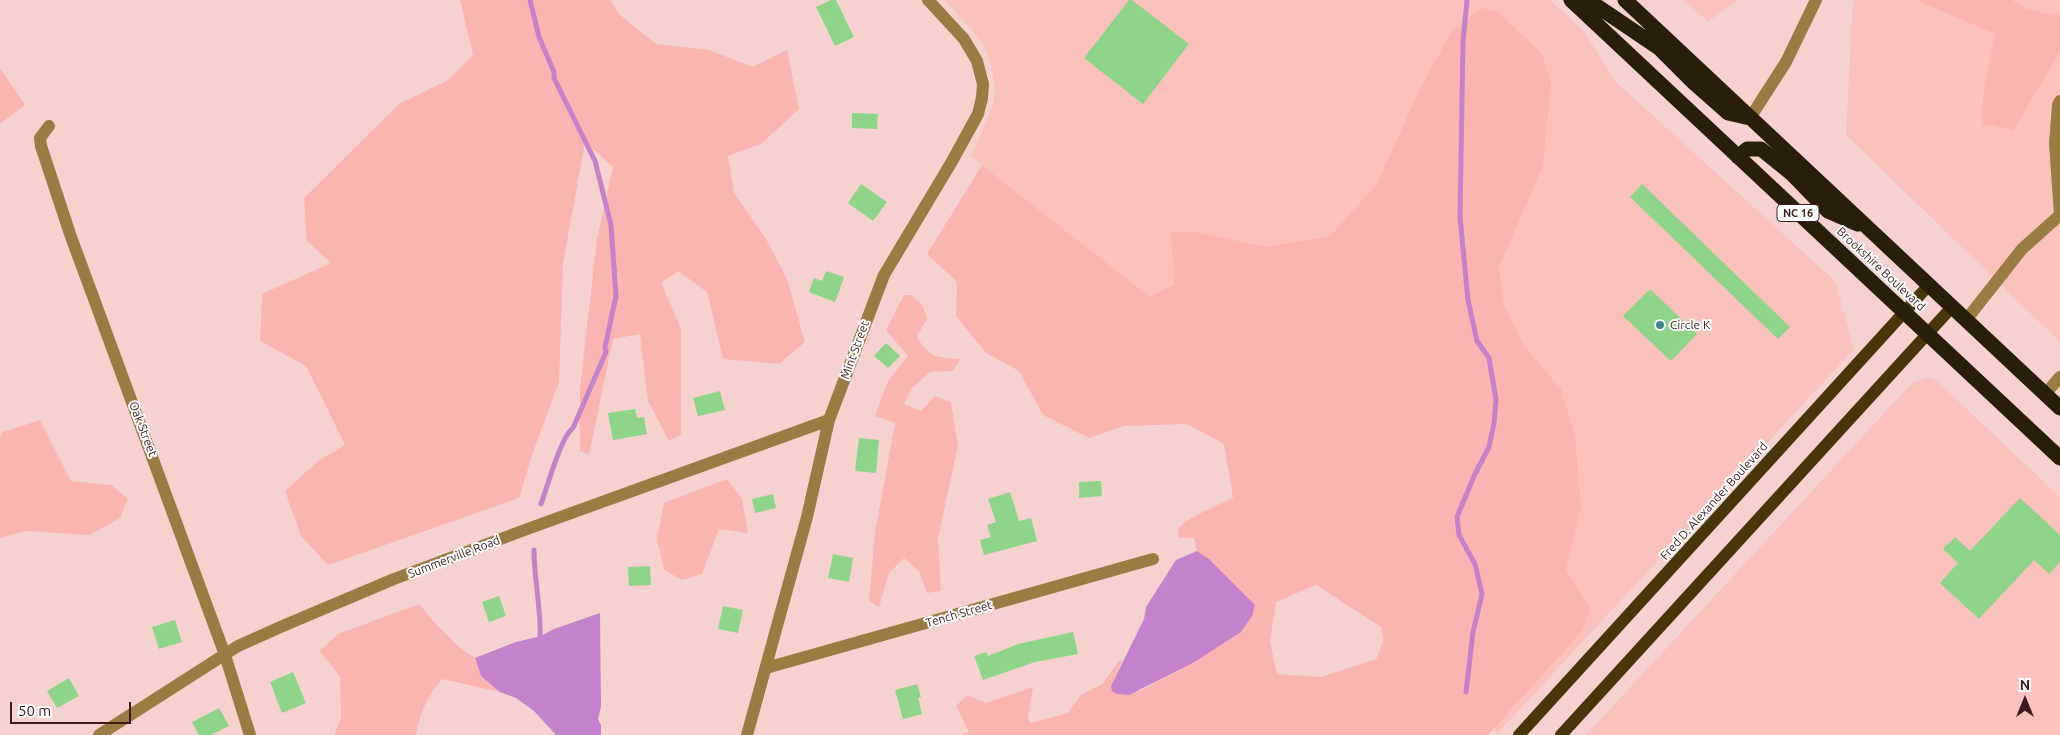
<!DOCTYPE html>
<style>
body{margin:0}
#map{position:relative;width:2060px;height:735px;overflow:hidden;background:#f5d2cf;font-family:Ubuntu,sans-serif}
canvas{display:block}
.north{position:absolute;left:2000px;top:675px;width:50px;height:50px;-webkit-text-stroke:4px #fdfdfd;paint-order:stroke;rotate:0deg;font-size:14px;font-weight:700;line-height:20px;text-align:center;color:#3d1d1c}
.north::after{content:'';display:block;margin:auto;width:18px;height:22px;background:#3d1d1c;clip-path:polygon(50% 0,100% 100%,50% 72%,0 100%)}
.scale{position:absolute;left:10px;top:702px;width:121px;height:22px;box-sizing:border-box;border:2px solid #3d1d1c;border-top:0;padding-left:6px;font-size:15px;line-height:18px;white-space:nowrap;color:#3d1d1c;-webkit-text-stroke:4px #fdfdfd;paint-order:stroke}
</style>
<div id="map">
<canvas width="2060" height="735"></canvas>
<div class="north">N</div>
<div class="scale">50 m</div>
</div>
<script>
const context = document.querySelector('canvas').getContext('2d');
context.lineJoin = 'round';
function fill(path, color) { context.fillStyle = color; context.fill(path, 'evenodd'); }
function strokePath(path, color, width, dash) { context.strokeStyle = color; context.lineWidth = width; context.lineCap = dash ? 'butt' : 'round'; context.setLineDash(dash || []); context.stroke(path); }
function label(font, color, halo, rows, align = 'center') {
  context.font = font + ' Ubuntu,sans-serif'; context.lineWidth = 4; context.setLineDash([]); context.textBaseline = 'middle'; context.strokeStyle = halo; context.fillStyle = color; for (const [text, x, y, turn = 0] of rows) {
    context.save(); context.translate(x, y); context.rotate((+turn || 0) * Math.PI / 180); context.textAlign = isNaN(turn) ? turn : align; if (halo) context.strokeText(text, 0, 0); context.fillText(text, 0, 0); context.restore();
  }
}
fill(new Path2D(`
 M945,0H1550L1583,30L1616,82L1835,281L1854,349L1497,734L1494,728L1487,735H1138L1454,635L1319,431L971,156L993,106L995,90L992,67L982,42Z
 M1684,0H1738L1708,22Z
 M1853,0H2060V342L1846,135Z
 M1927,377L1937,381L2060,497V735H1586L1913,382Z`), '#fac1bd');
fill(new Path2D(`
 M460,0H610L620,15L656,44L709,50L753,67L787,50L799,109L761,144L728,156L734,193L765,237L787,279L805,342L779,364L723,359L707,292L678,271L661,283L681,328V435L669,441L648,401L640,334L613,339L589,455L580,451V387L597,239L613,167L585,142L563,264L559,382L532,455L519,498L328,565L301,536L285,491L318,461L345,445L306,366L260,341L262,294L331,263L307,241L304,198L399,104L448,80L473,55Z
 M1917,0H2012L2025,8L2054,16L2060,12V51L2013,131L1989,124L1982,127V102L1995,34Z
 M1481,8L1497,11L1542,54L1551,83L1543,165L1499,267L1504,306L1524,346L1561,389L1575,436L1581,508L1566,570L1590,609L1583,630L1488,735H960L969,732L956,706L967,695L986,703L1033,687L1028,719L1031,723L1068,713L1081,695L1102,684L1119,661L1123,659L1111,686L1140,691L1193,663L1241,632L1209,559L1197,551L1194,538H1179C1179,537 1178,531 1178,530C1180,520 1223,503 1233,498L1224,444L1187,424L1124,426L1089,438L1043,415L1019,371L986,353L956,316L957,282L927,254L982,165L1150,297L1174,285L1171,232H1195L1266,247L1330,236L1377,184L1419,91L1450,34ZM1316,585L1381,627L1383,640L1377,659L1321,677L1277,674L1270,642L1276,602Z
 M0,68L25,105L0,124Z
 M904,295H911L923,306L927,319L917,336C928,358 936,357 960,359L953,371L930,372L911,389L904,404L921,411L935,396L951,402L958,446L938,538L941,591L927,593L919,571L904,558L889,573L879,607L869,601L875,533L895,423L875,416L888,381L908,356L886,330Z
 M40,420L71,481L111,485L128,499L120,518L90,535L25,531L0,538V438L3,432Z
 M727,479L742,499L748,533L719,529L702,574L682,580L664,570L657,539L664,503Z
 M419,604L435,623L460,648L475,658L481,676L500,692L442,679C427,696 420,713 416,735H334L341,719L340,677L320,651L338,634Z`), '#fbb5b1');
fill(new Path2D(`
 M1197,551L1209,559L1255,605L1252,616L1241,632L1193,663L1129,695L1117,694L1112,691L1111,686L1144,619L1146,607L1176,560Z
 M600,613L601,707L598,719L601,725V735H556L534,711L516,698L500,692L481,676L475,658L516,642L541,636L554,629Z`), '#c382cb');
strokePath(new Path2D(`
 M530,0L539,37L554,72V78L595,161L611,225L616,296L605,347L606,352L573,428C561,436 547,488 541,504
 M534,550C534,581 542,612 540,643
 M1466,692L1473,632L1482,594L1475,564L1459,535L1457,517L1474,476L1489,447L1494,423L1496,400L1489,358L1477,341L1468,300L1460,217L1463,42L1467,0`), '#c382cb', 5);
fill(new Path2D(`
 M831,0H836L854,37L835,46L816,7Z
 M1129,0H1132L1189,44L1143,104L1084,58Z
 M852,113L878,114L877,129L852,128Z
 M861,184L887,202L873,221L848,203Z
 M1642,184L1790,327L1778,339L1630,197Z
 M826,271L844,277L835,302L809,292L814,278L822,281Z
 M1650,289L1697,334L1671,361L1623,316Z
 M886,343L900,356L888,368L874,356Z
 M720,391L725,410L698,416L693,398Z
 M635,409L637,418L644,417L647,434L613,440L608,413Z
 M859,438L879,440L876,473L855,471Z
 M1101,481L1102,496L1079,498V482Z
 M1010,492L1019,521L1031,518L1037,541L984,555L980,540L991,537L987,525L996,522L988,499Z
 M773,494L776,508L755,513L752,499Z
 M2020,498L2060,535V562L2049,574L2034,560L1979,619L1940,583L1958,563L1943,549L1955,537L1970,551Z
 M833,554L853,558L849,582L828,578Z
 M650,566L651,585L629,586L628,567Z
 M499,596L506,616L489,622L482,602Z
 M723,606L743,610L738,633L718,629Z
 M175,620L182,642L159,649L152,627Z
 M1073,632L1078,654L1035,662L983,680L974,656L986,652L988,656L1018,644Z
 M293,672L306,703L282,713L270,682Z
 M69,678L79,696L57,708L47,691Z
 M917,684L921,697L918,698L922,714L903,719L895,690Z
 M219,708L229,726L211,735H199L192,722Z`), '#8ed589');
strokePath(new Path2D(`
 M1750,118L1786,62L1816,0
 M49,126L40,138L41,146L70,234L225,655L250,735
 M1966,320L2022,249L2060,215L2055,143L2058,105L2060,101
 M2045,394L2060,377
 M766,668L1153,559
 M99,735L238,646L285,625L394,579L530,528L829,420
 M747,735L807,517L829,420L884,275L951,163L978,114L982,98L983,84L977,61L964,39L928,0`), '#997c42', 12);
strokePath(new Path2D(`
 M1519,735L1929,285
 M1561,735L1952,307`), '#483509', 12);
strokePath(new Path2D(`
 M1571,0L2060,458
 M1588,0L1659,48L1694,83L1728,113L1750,118
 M1625,0L2060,408
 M1738,157L1747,149H1761L1792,174L1828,211L1858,224`), '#291e09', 15);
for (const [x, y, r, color] of [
 [1660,325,5,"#3e868c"]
]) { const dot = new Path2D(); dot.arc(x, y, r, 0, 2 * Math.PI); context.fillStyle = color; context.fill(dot); strokePath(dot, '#fdfdfd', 2); }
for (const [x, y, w] of [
 [1798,213,42]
]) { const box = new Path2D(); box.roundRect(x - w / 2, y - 8.5, w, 17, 4); context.fillStyle = '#fdfdfd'; context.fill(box); strokePath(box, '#3d1d1c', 1); }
label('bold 11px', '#3d1d1c', null, [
 ["NC 16",1798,213]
]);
label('12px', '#3d1d1c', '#fdfdfd', [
 ["Brookshire Boulevard",1881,269,43],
 ["Mint Street",855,350,-70],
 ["Oak Street",143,429,69],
 ["Fred D. Alexander Boulevard",1714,501,-48],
 ["Summerville Road",454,557,-21],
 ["Tench Street",959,614,-16]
]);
label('12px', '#3d1d1c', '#fdfdfd', [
 ["Circle K",1670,325]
], 'left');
</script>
